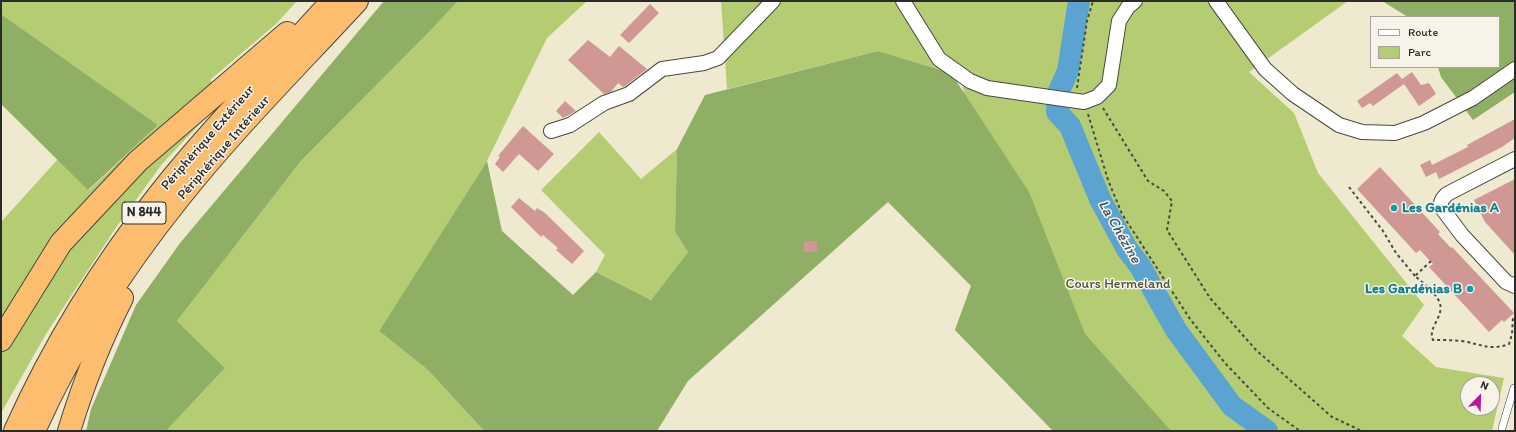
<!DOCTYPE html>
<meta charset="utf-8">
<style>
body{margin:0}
#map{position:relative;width:1516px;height:432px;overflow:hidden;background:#efe9d0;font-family:Itim,sans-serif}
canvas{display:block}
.frame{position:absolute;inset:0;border:2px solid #2b2b2b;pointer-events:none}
.legend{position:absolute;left:1370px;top:16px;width:130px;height:52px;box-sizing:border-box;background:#f7f3e8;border:1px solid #a5a39c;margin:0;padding:5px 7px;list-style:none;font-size:12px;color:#2b2b2b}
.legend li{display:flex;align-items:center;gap:8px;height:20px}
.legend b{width:20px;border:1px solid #a5a39c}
.north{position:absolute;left:1460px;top:376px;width:40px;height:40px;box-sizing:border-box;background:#f7f3e8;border:1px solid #a5a39c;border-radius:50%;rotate:23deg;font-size:11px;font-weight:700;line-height:16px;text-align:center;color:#2b2b2b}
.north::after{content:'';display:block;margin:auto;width:14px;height:18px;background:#b5179e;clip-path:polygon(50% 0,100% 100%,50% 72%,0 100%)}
</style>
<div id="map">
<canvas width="1516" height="432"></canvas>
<div class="frame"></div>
<ul class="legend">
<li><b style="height:5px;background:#fff"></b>Route</li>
<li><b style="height:11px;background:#b4cd72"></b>Parc</li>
</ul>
<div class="north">N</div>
</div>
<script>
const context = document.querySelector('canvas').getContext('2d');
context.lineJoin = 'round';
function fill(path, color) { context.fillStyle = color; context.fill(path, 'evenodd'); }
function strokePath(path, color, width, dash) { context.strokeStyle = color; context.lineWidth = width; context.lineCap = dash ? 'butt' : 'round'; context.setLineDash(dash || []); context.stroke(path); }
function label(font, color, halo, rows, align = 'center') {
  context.font = font + ' Itim,sans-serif'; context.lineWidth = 3; context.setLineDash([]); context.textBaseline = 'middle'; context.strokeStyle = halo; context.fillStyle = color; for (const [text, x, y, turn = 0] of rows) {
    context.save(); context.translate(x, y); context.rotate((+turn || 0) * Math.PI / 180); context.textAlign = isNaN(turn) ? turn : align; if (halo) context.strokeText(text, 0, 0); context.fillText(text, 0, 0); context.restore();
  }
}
fill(new Path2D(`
 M1,1H297L276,24L210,80L227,95L162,164L115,229L46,334L1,413V222L58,159L89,190L158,125L1,14Z
 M458,1H587L547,38L487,161L379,331L428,370L484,431H166L225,368L177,321L301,161L432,29Z
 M721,1H1348L1249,72L1294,113L1318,173L1424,305L1402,336L1436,367L1504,378L1492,431H1053L955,330L971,286L969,124L959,63L951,73L878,51L727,89ZM1468,384H1492V408H1468Z
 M599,132L641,179L677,149L675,232L688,252L651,300L596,272L605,255L541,190Z`), '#b4cd72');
fill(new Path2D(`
 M384,1H458L432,29L301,161L177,321L225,368L166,431H86L91,409L136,305L180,243Z
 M1382,1H1515V92L1473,120L1441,77L1438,67H1499V17H1408Z
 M1,14L158,125L88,190L1,104Z
 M878,51L951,73L1029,192L1085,334L1171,431H1053L955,330L971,286L888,202L688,381L657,431H484L428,370L379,331L487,161L502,231L573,295L596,272L651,300L688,252L675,232L677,149L705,95Z`), '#8fb064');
strokePath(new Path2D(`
 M1079,1L1068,71L1058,93L1057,112L1070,126L1100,199L1127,249L1140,266L1176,330L1232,406L1267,431`), '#5ba4d2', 22);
fill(new Path2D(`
 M650,4L659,13L629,43L620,35Z
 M588,40L610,57L619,46L647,69L625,86L623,87L618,83L611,92L604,94L568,60Z
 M1412,72L1421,85L1429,83L1436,94L1419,106L1404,84L1373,106L1370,103L1362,108L1357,101L1397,73L1402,79Z
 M565,101L576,111L563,118L556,111Z
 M1515,119V138L1502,147L1439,179L1436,172L1426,177L1420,165L1430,160L1432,165L1468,147L1467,145Z
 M523,126L554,154L538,171L519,154L503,172L495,164L500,157L498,156Z
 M1380,167L1440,232L1438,234L1451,248L1452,247L1514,313L1504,322L1502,320L1489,332L1429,267L1433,264L1420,250L1416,253L1357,189Z
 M1515,179V255L1485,222L1474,200Z
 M519,198L535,211L537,208L545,213L584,251L572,264L556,250L558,248L543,235L541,237L511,207Z
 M804,241H817V252H804Z`), '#cf9894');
const service = new Path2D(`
 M1502,428L1514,388H1515`);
const minor = new Path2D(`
 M903,1L939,59L970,81L987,88L1084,102L1097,97L1109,85L1119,21L1128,7L1135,1
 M1216,1L1265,69L1293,94L1339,125L1362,132L1395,133L1424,123L1473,98L1515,69
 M551,131L570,125L604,103L629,94L662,69L704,63L718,58L773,1
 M1515,159L1447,194C1443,198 1440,201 1441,207L1462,235L1506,282L1515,286`);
const trunk = new Path2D(`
 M1,340L61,243L138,161L287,33
 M15,431C53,346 103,265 161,192C214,125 275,65 332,1
 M34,431C71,348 122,269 179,198C234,129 297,66 357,1
 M69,431C83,385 100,341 122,298`);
strokePath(service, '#484844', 8);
strokePath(minor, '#484844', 16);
strokePath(trunk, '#484844', 24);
strokePath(new Path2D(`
 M1077,88L1087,21L1093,1
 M1103,108L1148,181L1164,191L1172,201L1167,230L1210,298L1256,350L1332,417L1362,431
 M1088,114L1108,180L1122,214L1190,319L1225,363L1268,408L1300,431
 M1349,187L1383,231L1396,253L1415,276
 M1431,261L1415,276C1423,283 1434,291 1439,301C1446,316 1427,327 1433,340C1442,340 1452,340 1462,341C1480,344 1490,351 1509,344L1512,334L1513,317`), '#484844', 2, [3, 3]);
strokePath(service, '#fff', 7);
strokePath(minor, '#fff', 14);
strokePath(trunk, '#fcbd6f', 22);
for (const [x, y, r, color] of [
 [1394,208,4,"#0f9aa8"],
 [1470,289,4,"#0f9aa8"]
]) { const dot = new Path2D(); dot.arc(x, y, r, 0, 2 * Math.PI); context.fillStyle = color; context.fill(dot); strokePath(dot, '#f7f3e8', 1.5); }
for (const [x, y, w] of [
 [144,213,44]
]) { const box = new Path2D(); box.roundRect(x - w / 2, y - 11, w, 22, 3); context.fillStyle = '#f7f3e8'; context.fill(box); strokePath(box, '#2b2b2b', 1); }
label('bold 13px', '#2b2b2b', null, [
 ["N 844",144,213]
]);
label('14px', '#2b2b2b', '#f7f3e8', [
 ["Périphérique Extérieur",208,138,-49],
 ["Périphérique Intérieur",224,148,-49]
]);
label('bold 14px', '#0d838f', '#f7f3e8', [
 ["Les Gardénias A",1402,208],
 ["Les Gardénias B",1462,289,"right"]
], 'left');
label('14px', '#4d543d', '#f7f3e8', [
 ["Cours Hermeland",1118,284]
]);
label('italic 15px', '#3c5565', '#f7f3e8', [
 ["La Chézine",1119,232,60]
]);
</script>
